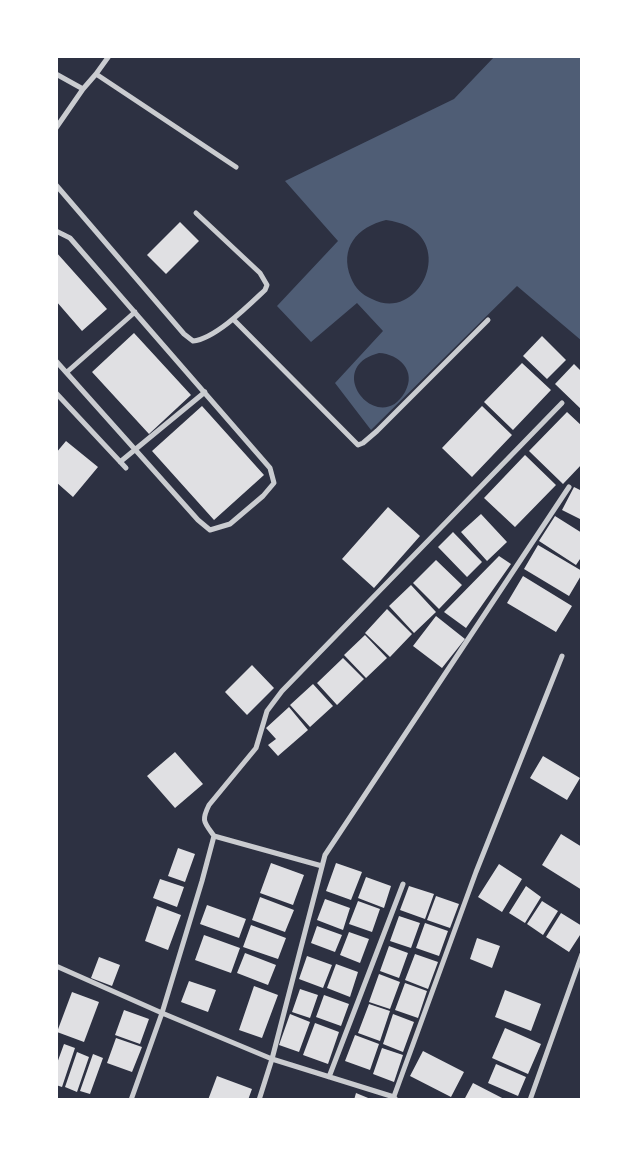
<!DOCTYPE html>
<style>
body{margin:0}
#map{position:relative;width:638px;height:1156px;overflow:hidden;background:#2d3142;font-family:Manrope,sans-serif}
canvas{display:block}
.frame{position:absolute;inset:0;border:58px solid #fff;pointer-events:none}
</style>
<div id="map">
<canvas width="638" height="1156"></canvas>
<div class="frame"></div>
</div>
<script>
const context = document.querySelector('canvas').getContext('2d');
context.lineJoin = 'round';
function fill(path, color) { context.fillStyle = color; context.fill(path, 'evenodd'); }
function strokePath(path, color, width, dash) { context.strokeStyle = color; context.lineWidth = width; context.lineCap = dash ? 'butt' : 'round'; context.setLineDash(dash || []); context.stroke(path); }
fill(new Path2D(`
 M495,56H582V341L517,286L371,430L335,383L383,331L357,303L311,342L277,306L338,241L285,181L454,99ZM386,220C463,230 422,325 372,299C362,295 355,288 351,278C339,248 357,227 386,220ZM379,353C399,354 417,371 405,392C379,438 321,368 379,353Z`), '#4f5d75');
fill(new Path2D(`
 M180,222L199,241L166,274L147,255Z
 M56,252L107,309L82,331L56,301Z
 M134,333L191,395L149,434L92,372Z
 M542,336L566,360L547,379L523,356Z
 M522,363L551,390L513,430L484,402Z
 M574,364L582,372V410L555,384Z
 M202,406L264,475L214,520L152,451Z
 M482,406L512,435L472,477L442,448Z
 M567,412L582,426V464L563,484L529,451Z
 M66,441L98,467L73,497L56,482V453Z
 M525,455L556,485L515,527L484,498Z
 M574,487L582,491V520L562,510Z
 M388,507L420,536L374,588L342,559Z
 M481,514L507,542L487,561L461,532Z
 M555,516L582,533V556L576,565L539,541Z
 M453,532L482,562L467,577L438,547Z
 M538,545L582,571V574L569,596L524,569Z
 M499,556L511,564L466,628L444,612Z
 M436,560L462,585L439,609L413,583Z
 M523,576L572,606L556,632L507,603Z
 M411,585L436,612L414,633L389,606Z
 M387,609L412,634L390,657L365,633Z
 M436,616L465,639L442,668L413,646Z
 M365,635L387,658L366,678L344,655Z
 M343,658L364,679L337,705L317,683Z
 M252,665L274,688L247,715L225,692Z
 M313,684L333,706L310,727L290,705Z
 M289,707L308,730L278,756L268,745L276,739L266,728Z
 M175,752L203,784L175,808L147,776Z
 M543,756L580,778L567,800L530,778Z
 M561,834L582,847V890L542,865Z
 M178,848L195,854L185,882L168,876Z
 M271,863L304,875L293,905L260,893Z
 M336,863L362,872L351,900L326,891Z
 M499,864L522,879L502,912L478,897Z
 M366,877L391,886L384,908L358,898Z
 M160,879L184,887L177,907L153,898Z
 M409,886L434,894L425,919L400,910Z
 M526,886L541,897L525,923L509,913Z
 M436,896L459,904L450,928L427,920Z
 M260,897L294,910L285,932L252,920Z
 M325,899L350,908L343,930L317,920Z
 M358,901L380,909L372,932L349,924Z
 M542,901L558,911L543,935L527,924Z
 M207,905L246,919L239,938L200,924Z
 M157,906L181,915L168,950L145,941Z
 M561,913L582,926V932L569,952L546,937Z
 M399,916L420,923L411,948L390,941Z
 M425,923L448,931L439,956L416,948Z
 M251,925L286,938L278,959L243,947Z
 M317,926L342,935L335,952L311,943Z
 M349,932L369,939L360,963L340,955Z
 M204,935L240,948L231,973L195,960Z
 M477,938L500,946L492,968L470,959Z
 M389,946L408,953L399,978L380,971Z
 M245,953L276,965L268,985L237,973Z
 M415,954L438,962L428,989L405,980Z
 M307,956L332,965L323,988L299,979Z
 M99,957L120,965L112,986L91,978Z
 M336,964L358,972L350,997L327,988Z
 M379,974L400,982L390,1009L369,1002Z
 M189,981L216,990L208,1012L181,1002Z
 M405,983L427,991L418,1018L395,1010Z
 M254,986L278,995L262,1038L239,1030Z
 M300,989L318,995L310,1018L292,1012Z
 M505,990L541,1004L531,1031L495,1017Z
 M72,992L99,1002L84,1042L57,1032Z
 M324,995L349,1004L341,1026L316,1017Z
 M369,1004L390,1011L380,1041L358,1033Z
 M124,1010L149,1019L140,1044L115,1035Z
 M290,1014L310,1022L299,1052L279,1045Z
 M393,1014L414,1022L403,1052L383,1044Z
 M315,1023L339,1032L328,1064L303,1055Z
 M505,1028L541,1044L528,1074L492,1058Z
 M355,1035L379,1044L370,1070L345,1061Z
 M116,1038L142,1047L132,1072L107,1063Z
 M64,1044L75,1048L62,1087L56,1085V1066Z
 M382,1048L403,1055L394,1082L373,1074Z
 M423,1051L464,1072L451,1097L410,1076Z
 M77,1052L89,1057L77,1092L65,1087Z
 M93,1054L103,1058L90,1094L80,1091Z
 M496,1064L526,1077L518,1096L488,1083Z
 M217,1076L252,1089L248,1100H208Z
 M473,1083L506,1100H464Z
 M356,1093L373,1100H354Z`), '#e0e0e3');
strokePath(new Path2D(`
 M56,74L83,89L56,128
 M96,74L109,56
 M83,89L96,74L236,167
 M56,185L184,334L193,341C215,339 248,306 265,290L267,285L260,273L196,213
 M56,231L70,238L270,468L274,483L263,496L230,524L210,530L198,520L56,361
 M233,319L358,445L363,443L377,431L488,320
 M67,372L135,312
 M56,393L126,468
 M120,462L205,392
 M214,836L322,866
 M56,966L162,1013L131,1100
 M329,1077L403,884
 M393,1099L476,872L562,656
 M259,1100L272,1059L325,855L569,487
 M396,1100L394,1097L272,1059L162,1013L202,881L214,836C204,822 201,821 209,805L256,748L267,711L282,691L562,403
 M530,1100L582,954`), '#caccd0', 5);
</script>
